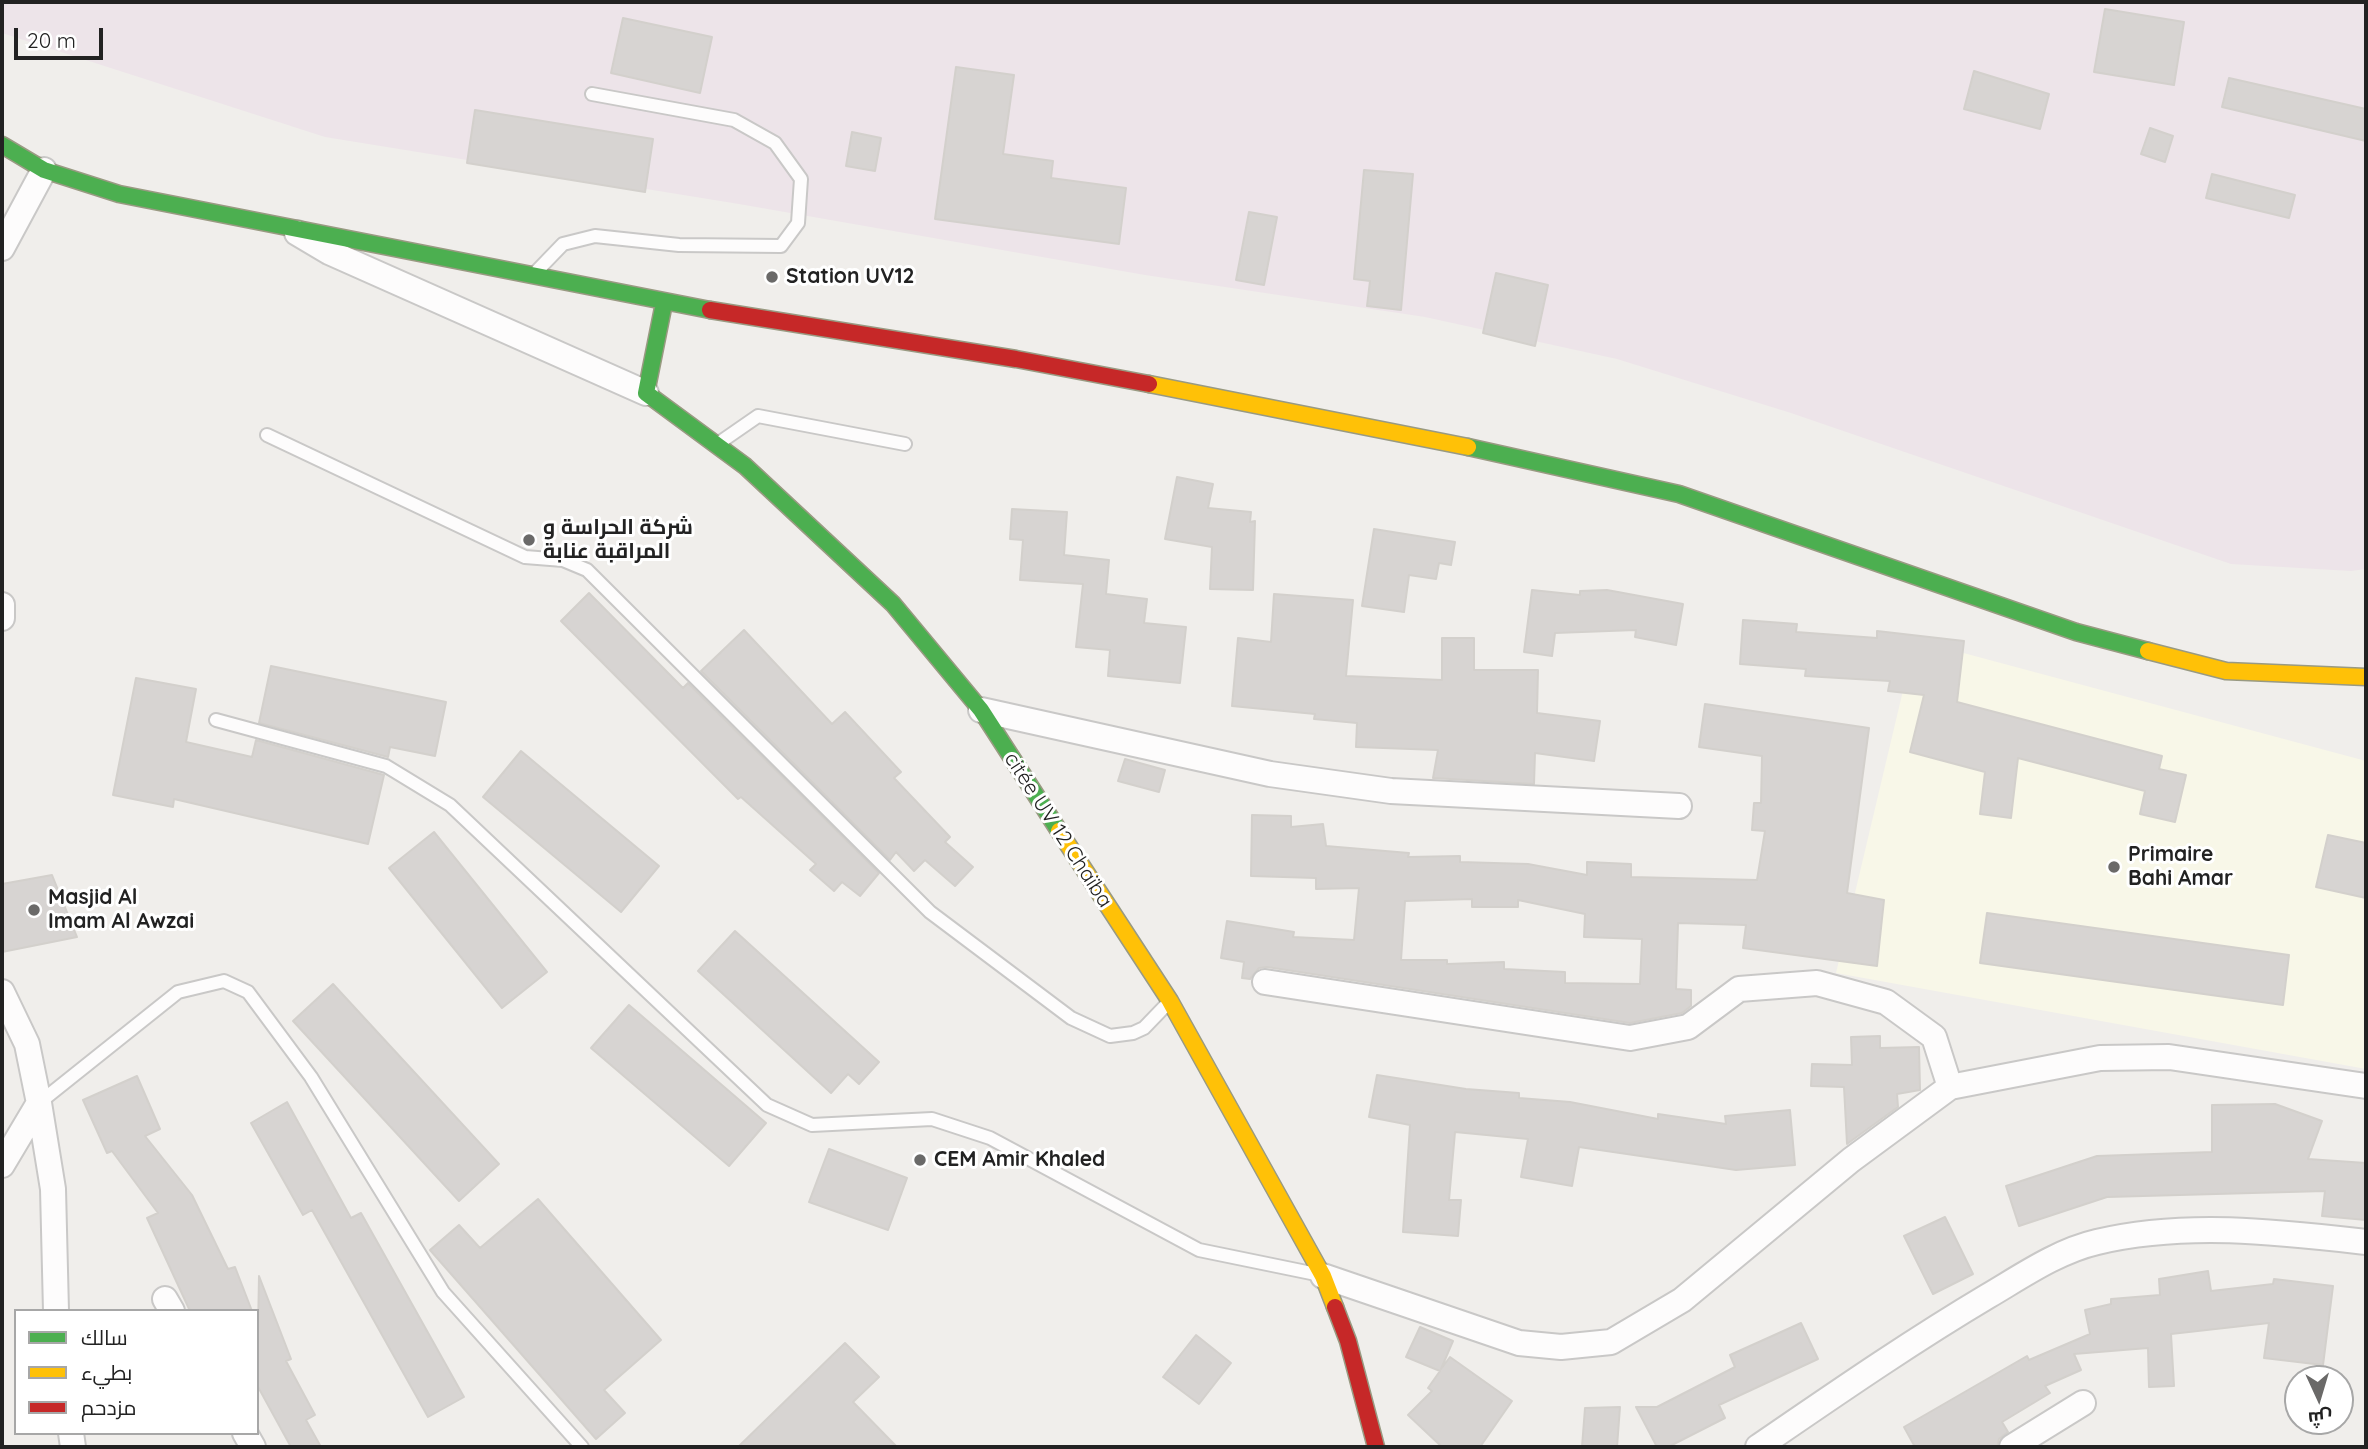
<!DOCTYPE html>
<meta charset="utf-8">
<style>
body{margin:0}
#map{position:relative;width:2368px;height:1449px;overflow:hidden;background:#f0eeeb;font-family:Quicksand,Cairo,sans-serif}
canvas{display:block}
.frame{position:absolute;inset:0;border:4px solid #222;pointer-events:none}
.legend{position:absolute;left:14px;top:1309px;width:245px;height:126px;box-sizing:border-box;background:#fff;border:2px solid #a7a7a7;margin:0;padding:9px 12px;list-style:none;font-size:21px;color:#222}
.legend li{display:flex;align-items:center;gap:14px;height:35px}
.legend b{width:35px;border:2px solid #a7a7a7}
.north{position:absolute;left:2284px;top:1365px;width:70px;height:70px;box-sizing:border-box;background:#fff;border:2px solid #a7a7a7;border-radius:50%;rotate:176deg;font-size:19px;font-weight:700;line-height:28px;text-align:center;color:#222}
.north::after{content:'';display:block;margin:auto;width:24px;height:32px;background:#6a6968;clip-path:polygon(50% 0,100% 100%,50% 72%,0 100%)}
.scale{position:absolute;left:14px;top:28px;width:89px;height:32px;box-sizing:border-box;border:4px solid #222;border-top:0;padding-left:9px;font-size:21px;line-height:24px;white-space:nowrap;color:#222;-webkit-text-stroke:5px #fff;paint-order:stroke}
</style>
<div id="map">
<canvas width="2368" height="1449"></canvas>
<div class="frame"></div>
<ul class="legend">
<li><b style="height:9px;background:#4caf50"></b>سالك</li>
<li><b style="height:9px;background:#ffc107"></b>بطيء</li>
<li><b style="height:9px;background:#c62828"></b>مزدحم</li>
</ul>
<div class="north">ش</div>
<div class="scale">20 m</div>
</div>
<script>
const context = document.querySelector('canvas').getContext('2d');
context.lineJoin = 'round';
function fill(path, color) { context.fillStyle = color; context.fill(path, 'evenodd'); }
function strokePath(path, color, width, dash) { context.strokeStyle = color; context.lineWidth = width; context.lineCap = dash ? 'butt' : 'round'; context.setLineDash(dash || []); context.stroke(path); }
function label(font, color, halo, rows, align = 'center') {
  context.font = font + ' Quicksand,Cairo,sans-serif'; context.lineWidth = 6; context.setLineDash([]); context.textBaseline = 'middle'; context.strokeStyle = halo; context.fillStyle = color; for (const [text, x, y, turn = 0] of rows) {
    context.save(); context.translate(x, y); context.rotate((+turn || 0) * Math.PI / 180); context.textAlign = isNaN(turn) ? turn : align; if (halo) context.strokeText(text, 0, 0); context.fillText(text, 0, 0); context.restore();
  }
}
fill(new Path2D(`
 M2,2H2366V569L2351,571L2231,564L1791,413L1617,359L1425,317L1145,275L739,204L325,137L2,33Z`), '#ede4e9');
fill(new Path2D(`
 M1915,640L2366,761V1069L1836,973Z`), '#f8f7e8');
const building = new Path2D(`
 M2105,9L2184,22L2174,85L2094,72Z
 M623,18L712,37L700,93L611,73Z
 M956,67L1014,75L1003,154L1053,161L1051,178L1126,188L1119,244L935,219Z
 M1974,71L2049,94L2040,129L1964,109Z
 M2229,78L2366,109V141L2222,107Z
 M475,110L653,139L645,192L467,163Z
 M2150,128L2173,136L2165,162L2141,154Z
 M852,132L881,138L875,171L846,166Z
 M1364,170L1413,174L1401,310L1367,306L1370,281L1354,279Z
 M2212,174L2295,195L2289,218L2206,198Z
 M1249,212L1277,217L1264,285L1236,280Z
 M1496,273L1548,285L1535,346L1483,333Z
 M1177,477L1213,484L1208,508L1251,512L1250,522L1255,521L1253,590L1210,589L1212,547L1165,539Z
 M1012,509L1067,512L1064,555L1109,560L1106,594L1147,599L1144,623L1186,627L1180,683L1108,676L1110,650L1076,647L1083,584L1020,580L1023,540L1010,539Z
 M1374,529L1455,542L1451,565L1439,563L1436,579L1409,575L1404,612L1362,606Z
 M1532,590L1580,595V591L1607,590L1683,604L1676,645L1635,637L1636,630L1555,633L1552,656L1524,652Z
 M589,593L683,688L688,683L879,873L860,896L842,882L834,891L810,870L816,864L741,797L738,799L561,621Z
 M1274,594L1353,600L1346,676L1442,680V638H1474V670H1538L1537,713L1600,721L1594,761L1535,753L1534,784L1433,778L1438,750L1356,747L1357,723L1314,719L1315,714L1232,706L1238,638L1271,642Z
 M1743,620L1797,624L1796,632L1877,638V631L1964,641L1957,702L2162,756L2159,769L2186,775L2175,822L2140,814L2145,791L2018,758L2011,818L1980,814L1985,772L1910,752L1924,695L1888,691L1890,681L1805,676L1806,669L1740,664Z
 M744,630L832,724L845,712L901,772L894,778L950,837L945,842L973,867L955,886L925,860L914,871L896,852L890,860L701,671Z
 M271,666L446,702L435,756L390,747L388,757L259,723Z
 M136,678L196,689L186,742L252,757L256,740L384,775L368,844L174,799L173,807L113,795Z
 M1705,704L1869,728L1847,893L1884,900L1877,966L1743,948L1746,925L1678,923L1676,989L1691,990V1006L1682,1013L1630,1023L1267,967L1259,968L1250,979L1242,978L1244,962L1221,958L1227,921L1294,932L1293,937L1354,940L1359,888L1316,889V878L1251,876L1252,815L1291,816V827L1323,824L1326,846L1409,853L1408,857L1460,856V862L1528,864L1587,875V862L1631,864V877L1757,880L1765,831L1752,830L1754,803H1761L1762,756L1699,747ZM1472,899V907H1518V900L1585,914L1584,937L1642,939L1640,984L1565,983V972L1504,969V962L1447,964V960H1401L1405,901Z
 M521,751L659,866L621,912L483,797Z
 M1125,759L1165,770L1159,792L1118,781Z
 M434,832L547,972L502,1008L389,868Z
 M2328,835L2366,843V898L2316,887Z
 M52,875L77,937L2,952V884Z
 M1987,913L2289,955L2283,1005L1980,963Z
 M735,931L879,1062L859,1084L848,1074L831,1093L698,971Z
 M333,984L499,1164L459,1201L293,1021Z
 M629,1005L766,1123L729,1166L591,1048Z
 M1880,1036V1048L1919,1047L1920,1090L1897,1094L1898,1107L1847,1144L1844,1087L1811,1086L1812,1064L1852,1065L1851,1037Z
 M1377,1075L1466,1089L1519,1093V1098L1570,1102L1658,1119V1114L1726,1124L1725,1116L1790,1110L1795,1165L1736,1170L1579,1147L1572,1186L1521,1177L1528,1139L1455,1132L1449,1200H1461L1458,1236L1403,1232L1410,1125L1369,1117Z
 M137,1076L160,1129L145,1136L192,1195L228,1269L235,1267L252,1311H190L147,1218L158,1213L112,1151L107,1153L83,1100Z
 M287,1102L351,1218L361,1213L464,1397L428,1417L312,1210L303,1215L251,1123Z
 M2275,1104L2322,1121L2308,1159L2366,1163V1220L2322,1216L2325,1191L2107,1197L2019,1226L2006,1186L2097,1156L2212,1152V1105Z
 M829,1149L907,1178L888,1230L809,1202Z
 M538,1199L661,1340L604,1390L625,1413L596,1439L430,1250L459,1225L480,1248Z
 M1945,1217L1973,1274L1933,1294L1904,1236Z
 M2208,1271L2211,1291L2273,1284L2274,1279L2333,1286L2323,1365L2264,1358L2269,1323L2171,1334L2174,1386L2149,1387L2148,1348L2074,1354L2081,1370L2045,1386L2050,1393L2002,1422L2008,1432L1999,1439L1997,1447H1915L1904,1427L2027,1356L2029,1360L2090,1334L2085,1310L2111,1304V1299L2160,1295L2159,1279Z
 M259,1276L291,1359L286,1361L315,1415L306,1420L321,1447H291L257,1385Z
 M1801,1323L1818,1359L1719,1405L1725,1418L1668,1447H1657L1636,1407H1657L1735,1367L1730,1355Z
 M1420,1327L1453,1341L1441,1369L1450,1357L1512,1401L1480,1447H1442L1408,1415L1432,1391L1428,1388L1440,1371L1406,1357Z
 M1196,1335L1231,1363L1199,1404L1163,1377Z
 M845,1343L879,1377L853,1402L897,1447H738Z
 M1620,1407L1617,1447H1582L1585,1408Z`);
fill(building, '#d7d4d2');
strokePath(building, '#d3d0cc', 2);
const lane = new Path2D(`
 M535,273L563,244L595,236L679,245L781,246L798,223L801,179L775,143L734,120L592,94
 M267,435L525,557L563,560L587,570L930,912L1071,1018L1110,1036L1133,1033L1144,1028L1170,1001
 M719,443L758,416L905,444
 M216,720L386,766L450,805L767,1105L812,1125L932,1119L990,1138L1199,1250L1316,1274
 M39,1103L178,992L224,981L248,992L311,1077L443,1292L582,1447`);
const street = new Path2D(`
 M297,233L329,252L646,393
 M2,248L44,170
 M2,605V618
 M981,710L1270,774L1391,791L1679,806
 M1265,982L1630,1038L1688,1027L1739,989L1817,983L1886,1002L1934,1037L1950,1087
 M2,992L27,1044L39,1103L53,1189L56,1311
 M2,1165L39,1103
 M1323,1276L1519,1343L1561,1347L1611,1342L1682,1300L1851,1160L1950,1087L2100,1058L2169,1057L2366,1086
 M165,1299L172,1311
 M71,1433L73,1447
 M245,1433L253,1447
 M1758,1447C1834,1395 1909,1343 1988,1296C2022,1276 2058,1251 2097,1242C2186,1221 2278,1232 2366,1242
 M2012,1447L2083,1403`);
const fast = new Path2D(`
 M2,145L44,170L119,194L710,310
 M664,303L646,393L745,466L893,604L981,710L1059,831
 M1468,447L1679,494L2076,632L2148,651`);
const slow = new Path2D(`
 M1149,384L1468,447
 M2148,651L2226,671L2366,677
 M1059,831L1170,1001L1323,1276L1335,1307`);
const jam = new Path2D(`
 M710,310L1016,359L1149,384
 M1335,1307L1348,1341L1376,1447`);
strokePath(lane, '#c9c8c7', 16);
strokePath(street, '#c9c8c7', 28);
strokePath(fast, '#999a82', 19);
strokePath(slow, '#999a82', 19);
strokePath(jam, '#999a82', 19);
strokePath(lane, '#fdfcfc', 12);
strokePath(street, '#fdfcfc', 24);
strokePath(fast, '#4caf50', 16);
strokePath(slow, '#ffc107', 16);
strokePath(jam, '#c62828', 16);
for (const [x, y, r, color] of [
 [772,277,7,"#6a6968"],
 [529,540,7,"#6a6968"],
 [2114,867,7,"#6a6968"],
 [34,910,7,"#6a6968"],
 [920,1160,7,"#6a6968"]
]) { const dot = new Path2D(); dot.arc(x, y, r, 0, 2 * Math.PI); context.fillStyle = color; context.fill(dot); strokePath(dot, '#fff', 2.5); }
label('bold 21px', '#222', '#fff', [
 ["Station UV12",786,277],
 ["شركة الحراسة و",543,528],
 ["المراقبة عنابة",543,552],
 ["Primaire",2128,855],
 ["Bahi Amar",2128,879],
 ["Masjid Al",48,898],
 ["Imam Al Awzai",48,922],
 ["CEM Amir Khaled",934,1160]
], 'left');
label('21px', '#222', '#fff', [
 ["citée UV 12 Chaïba",1058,830,57]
]);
</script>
